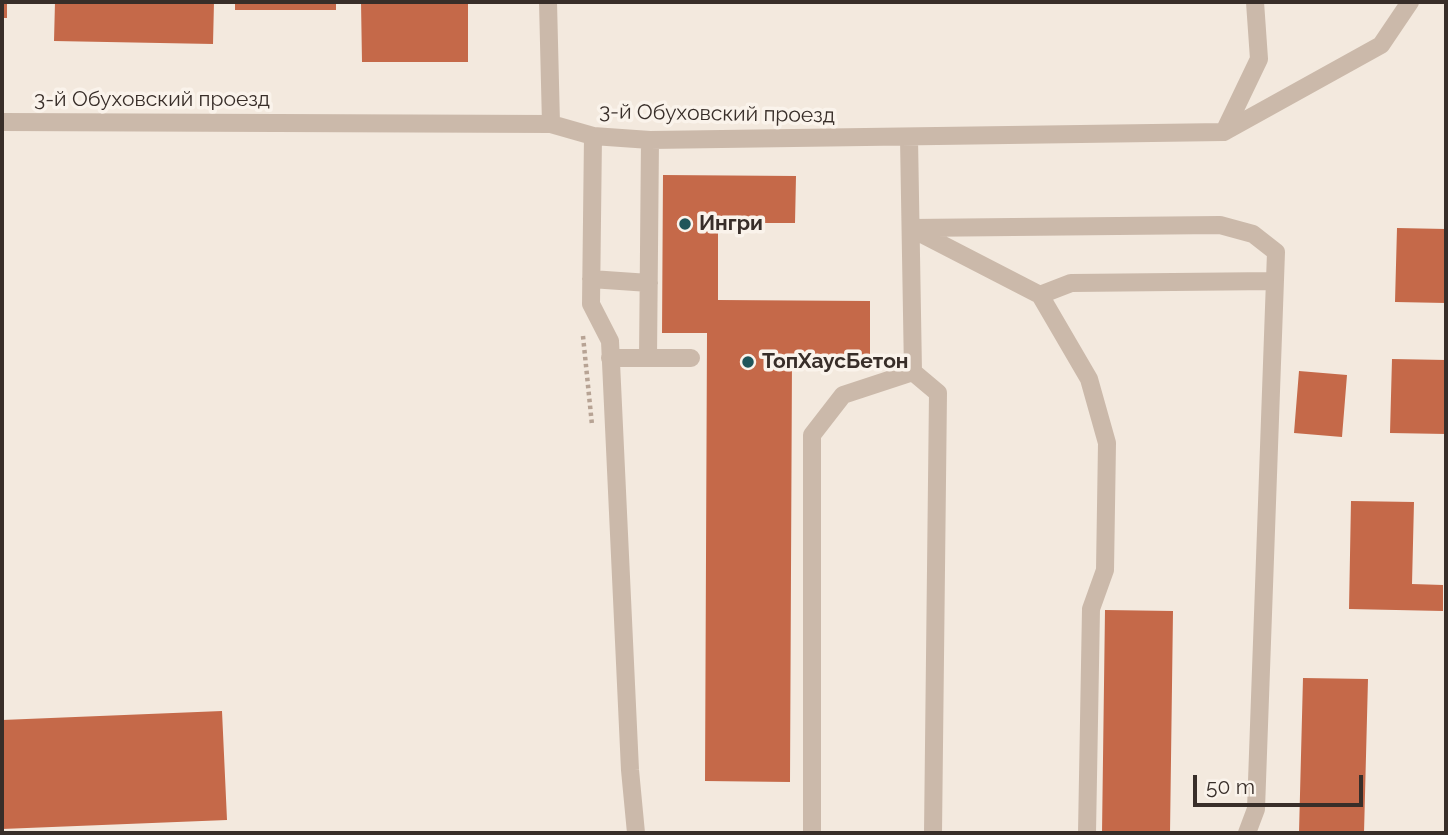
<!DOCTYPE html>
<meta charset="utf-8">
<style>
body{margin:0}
#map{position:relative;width:1448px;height:835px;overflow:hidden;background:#f3e9de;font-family:Raleway,sans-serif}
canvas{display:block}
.frame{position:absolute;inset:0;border:4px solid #382e29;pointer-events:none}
.scale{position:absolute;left:1193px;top:775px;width:170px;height:32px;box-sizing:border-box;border:4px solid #382e29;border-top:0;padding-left:9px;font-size:21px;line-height:24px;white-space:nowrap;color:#382e29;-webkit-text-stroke:5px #faf3eb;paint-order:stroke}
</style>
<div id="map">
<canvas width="1448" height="835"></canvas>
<div class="frame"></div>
<div class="scale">50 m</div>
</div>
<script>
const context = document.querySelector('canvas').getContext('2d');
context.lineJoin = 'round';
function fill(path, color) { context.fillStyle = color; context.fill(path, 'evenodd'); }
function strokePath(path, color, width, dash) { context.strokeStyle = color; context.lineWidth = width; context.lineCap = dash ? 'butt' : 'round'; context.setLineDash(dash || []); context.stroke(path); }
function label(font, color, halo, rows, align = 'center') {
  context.font = font + ' Raleway,sans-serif'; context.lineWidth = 7; context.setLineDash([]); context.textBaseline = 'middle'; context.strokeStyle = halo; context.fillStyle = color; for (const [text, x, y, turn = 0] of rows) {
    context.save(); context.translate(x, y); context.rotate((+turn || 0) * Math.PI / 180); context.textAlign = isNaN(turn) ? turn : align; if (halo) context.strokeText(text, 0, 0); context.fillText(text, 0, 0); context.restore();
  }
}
fill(new Path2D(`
 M2,2H7V18H2Z
 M55,2H214L213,44L54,41Z
 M235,2H336V10H235Z
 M361,2H468V62H362Z
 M663,175L796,176L795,223H718V300L870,301V358L792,357L790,782L705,781L707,333H662Z
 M1397,228L1446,229V303L1395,302Z
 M1392,359L1446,360V434L1390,433Z
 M1299,371L1347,375L1342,437L1294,433Z
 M1351,501L1414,502L1412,584L1443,585V611L1349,609Z
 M1105,610L1173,611L1170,833H1102Z
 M1303,678L1368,679L1364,833H1299Z
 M222,711L227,820L2,829V720Z`), '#c56949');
strokePath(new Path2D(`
 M583,336L592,425`), '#b7a394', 4.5, [3.5, 3.5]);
strokePath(new Path2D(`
 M548,2L551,124
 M2,122L551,124L593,136L650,140L1224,132L1381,45L1410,2
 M1224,132L1259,59L1255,2
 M593,136L591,304L610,341L630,770L636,833
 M909,138L913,372L938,393L933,833
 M911,228L1220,225L1253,234L1276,252L1256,809L1247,833
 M914,230L1040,295L1089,379L1107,443L1105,570L1091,609L1087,833
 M591,279L649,283
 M1040,295L1071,283L1275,281
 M610,358H691
 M648,358L650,140
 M812,833V435L843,395L913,372`), '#cbb9aa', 18);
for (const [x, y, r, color] of [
 [685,224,7,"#1f555a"],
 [748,362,7,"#1f555a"]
]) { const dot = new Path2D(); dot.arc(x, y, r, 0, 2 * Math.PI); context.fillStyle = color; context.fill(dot); strokePath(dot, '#faf3eb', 2.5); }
label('21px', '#382e29', '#faf3eb', [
 ["3-й Обуховский проезд",152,100],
 ["3-й Обуховский проезд",717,114,1]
]);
label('bold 21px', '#382e29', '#faf3eb', [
 ["Ингри",699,224],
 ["ТопХаусБетон",762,362]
], 'left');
</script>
